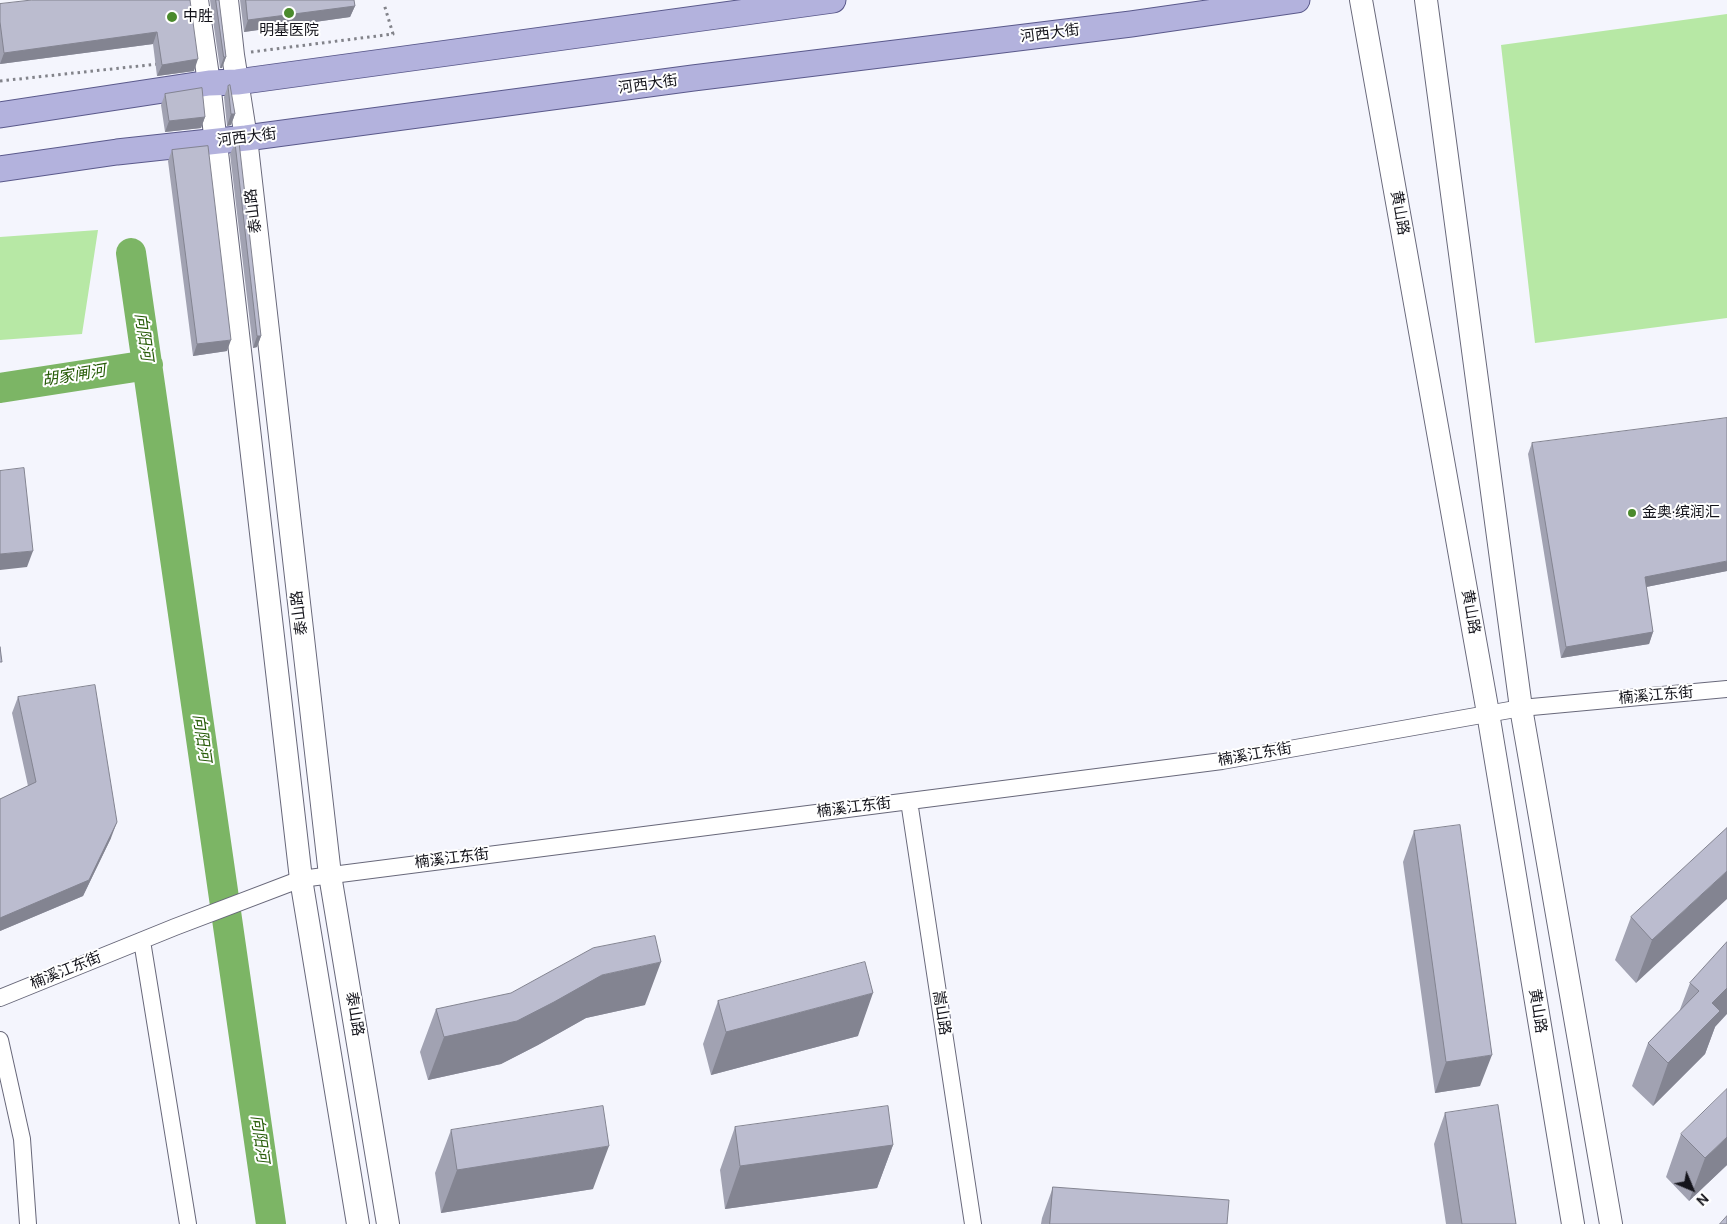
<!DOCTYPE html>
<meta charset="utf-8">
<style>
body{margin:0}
#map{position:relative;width:1727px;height:1224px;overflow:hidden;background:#f4f5fd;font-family:"DM Sans",sans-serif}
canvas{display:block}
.north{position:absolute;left:1667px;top:1164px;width:50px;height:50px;-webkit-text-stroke:4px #fff;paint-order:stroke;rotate:135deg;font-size:14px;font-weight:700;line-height:20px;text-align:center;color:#14141b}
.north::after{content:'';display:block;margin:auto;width:18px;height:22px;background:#14141b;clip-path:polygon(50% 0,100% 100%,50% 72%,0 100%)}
</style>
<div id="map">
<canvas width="1727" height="1224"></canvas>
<div class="north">N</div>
</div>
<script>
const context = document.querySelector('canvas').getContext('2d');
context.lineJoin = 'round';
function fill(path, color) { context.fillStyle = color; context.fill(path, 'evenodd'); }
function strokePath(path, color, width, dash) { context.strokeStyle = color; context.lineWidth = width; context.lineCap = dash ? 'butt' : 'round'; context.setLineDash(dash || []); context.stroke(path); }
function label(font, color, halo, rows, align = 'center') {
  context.font = font + ' "DM Sans","Noto Sans SC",sans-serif'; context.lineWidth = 4; context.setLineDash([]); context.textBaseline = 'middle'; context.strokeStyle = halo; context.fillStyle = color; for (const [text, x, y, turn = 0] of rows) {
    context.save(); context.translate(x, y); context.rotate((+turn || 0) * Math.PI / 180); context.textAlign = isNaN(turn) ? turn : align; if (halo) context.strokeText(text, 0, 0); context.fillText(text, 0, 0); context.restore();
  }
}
fill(new Path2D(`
 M1727,14V318L1535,343L1501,45Z
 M98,230L82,334L0,340V237Z`), '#b7e8a5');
strokePath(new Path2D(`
 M131,253L271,1224
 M0,388L148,365`), '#7cb565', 30);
const street = new Path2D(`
 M909,801L973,1224
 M142,941L188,1224
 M0,998L175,927L301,879L1222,761L1521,708L1727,689
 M0,1040L22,1139L28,1224`);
const secondary = new Path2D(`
 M197,0L209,83L301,879L358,1224
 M227,0L233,55L246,138L330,875L388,1224
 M1361,0L1488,713L1573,1224
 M1426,0L1521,708L1611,1224`);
const primary = new Path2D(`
 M0,115L209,83L237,82L833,0
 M0,169L117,152L246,138L693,78L1131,24L1297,0`);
strokePath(street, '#68687a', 18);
strokePath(secondary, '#68687a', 24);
strokePath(primary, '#5a598b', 27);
strokePath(new Path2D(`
 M251,52L393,34L384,4
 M0,81L158,64`), '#82838a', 3, [2.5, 4]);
strokePath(street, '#fff', 16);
strokePath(secondary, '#fff', 22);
strokePath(primary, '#b3b2dd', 25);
fill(new Path2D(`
 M190,0L194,71L157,76L153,44L0,64V4Z
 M210,0H219L226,57L222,68H220Z
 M240,0H354L355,6L350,17L244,32Z
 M228,86L235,114L231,125L227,126L224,97Z
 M165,94L205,117L201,128L165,132L161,105Z
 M235,143L261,336L257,347L253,348L230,154Z
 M172,150L227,351L193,356L168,161Z
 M1532,443L1727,571L1646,587L1653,632L1649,644L1561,658L1528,454Z
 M18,697L111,838L83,896L0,931V799L28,786L12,713Z
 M1727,828L1636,983L1615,960L1631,917Z
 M1414,831L1480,1086L1435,1093L1403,862Z
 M1727,942L1715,1027L1705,1054L1653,1106L1632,1086L1648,1043L1679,1012L1690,983Z
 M718,1001L858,1036L711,1075L703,1044Z
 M645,1005L586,1018L538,1045L501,1064L428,1080L420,1052L436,1009Z
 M1445,1113L1516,1224H1446L1434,1144Z
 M735,1127L893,1145L877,1188L725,1209L720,1170Z
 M451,1130L593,1189L441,1213L435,1173Z
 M1681,1134L1727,1165L1689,1201L1666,1177Z
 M1053,1187L1227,1224H1041L1042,1218Z`), '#a1a2b2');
fill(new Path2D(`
 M355,6L350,17L244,32L248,20Z
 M157,32L153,44L0,64L4,53Z
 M224,57H226L222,68H220Z
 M198,59L194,71L157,76L162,65Z
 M231,114H235L231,125L227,126Z
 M205,117L201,128L165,132L169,121Z
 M257,336H261L257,347L253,348Z
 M231,340L227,351L193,356L197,344Z
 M33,551L27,567L0,570V554Z
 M1727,561V571L1641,588L1645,577Z
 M1653,632L1649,644L1561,658L1566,647Z
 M117,822L111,838L83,896L0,931V918Z
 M1727,871V899L1636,983L1652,940Z
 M661,962L645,1005L586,1018L538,1045L501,1064L428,1080L444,1037L602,975Z
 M1727,988V1014L1715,1027L1705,1054L1653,1106L1668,1063L1712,1003Z
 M873,993L858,1036L711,1075L726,1032Z
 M1492,1055L1480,1086L1435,1093L1446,1062Z
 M1727,1137V1165L1689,1201L1705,1158Z
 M893,1145L877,1188L725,1209L740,1166Z
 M609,1146L593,1189L441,1213L457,1170Z`), '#838491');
const building = new Path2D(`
 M32,0H190L198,59L162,65L157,32L4,53L0,22V4Z
 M216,0H219L226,57H224Z
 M246,0H354L355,6L248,20Z
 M230,85L235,114H231L228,86Z
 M202,88L205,117L169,121L165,94Z
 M239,142L261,336H257L235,143Z
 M208,146L231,340L197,344L172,150Z
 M1727,418V561L1645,577L1653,632L1566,647L1532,443Z
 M24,468L33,551L0,554V471Z
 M0,647L2,662H0Z
 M95,685L117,822L89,880L0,918V799L36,782L18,697Z
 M1460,825L1492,1055L1446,1062L1414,831Z
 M1727,828V871L1652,940L1631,917Z
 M655,936L661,962L602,975L554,1002L517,1021L444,1037L436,1009L511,993L593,948Z
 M1727,942V988L1712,1003L1720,1011L1668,1063L1648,1043L1699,991L1690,983Z
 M865,962L873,993L726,1032L718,1001Z
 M1727,1089V1137L1705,1158L1681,1134Z
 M1498,1105L1516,1224H1462L1445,1113Z
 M603,1106L609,1146L457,1170L451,1130Z
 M888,1106L893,1145L740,1166L735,1127Z
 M1053,1187L1229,1200L1227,1224H1050Z
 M1727,1216V1224H1720Z`);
fill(building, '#bbbccf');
strokePath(building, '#838491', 1);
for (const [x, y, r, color] of [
 [289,13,6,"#4a8a2c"],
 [172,17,6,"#4a8a2c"],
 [1632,513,5,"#4a8a2c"]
]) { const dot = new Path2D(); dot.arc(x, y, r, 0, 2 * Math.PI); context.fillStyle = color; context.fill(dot); strokePath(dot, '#fff', 2); }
label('15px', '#14141b', '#fff', [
 ["中胜",183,17],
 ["明基医院",289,31,"center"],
 ["金奥·缤润汇",1642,513]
], 'left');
label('15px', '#14141b', '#fff', [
 ["河西大街",1050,34,-7],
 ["河西大街",648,85,-8],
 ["河西大街",247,138,-7],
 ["泰山路",254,211,-97],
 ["黄山路",1399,213,80],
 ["黄山路",1470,612,80],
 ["泰山路",300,613,-97],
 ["楠溪江东街",1656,696,-5],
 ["楠溪江东街",1255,755,-10],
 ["楠溪江东街",854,808,-7],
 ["楠溪江东街",452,859,-7],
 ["楠溪江东街",66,971,-22],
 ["黄山路",1537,1011,81],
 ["嵩山路",941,1013,81],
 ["泰山路",354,1014,81]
]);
label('italic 16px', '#275c08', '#fff', [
 ["向阳河",143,337,82],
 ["胡家闸河",74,376,-9],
 ["向阳河",201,738,82],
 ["向阳河",259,1139,82]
]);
</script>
